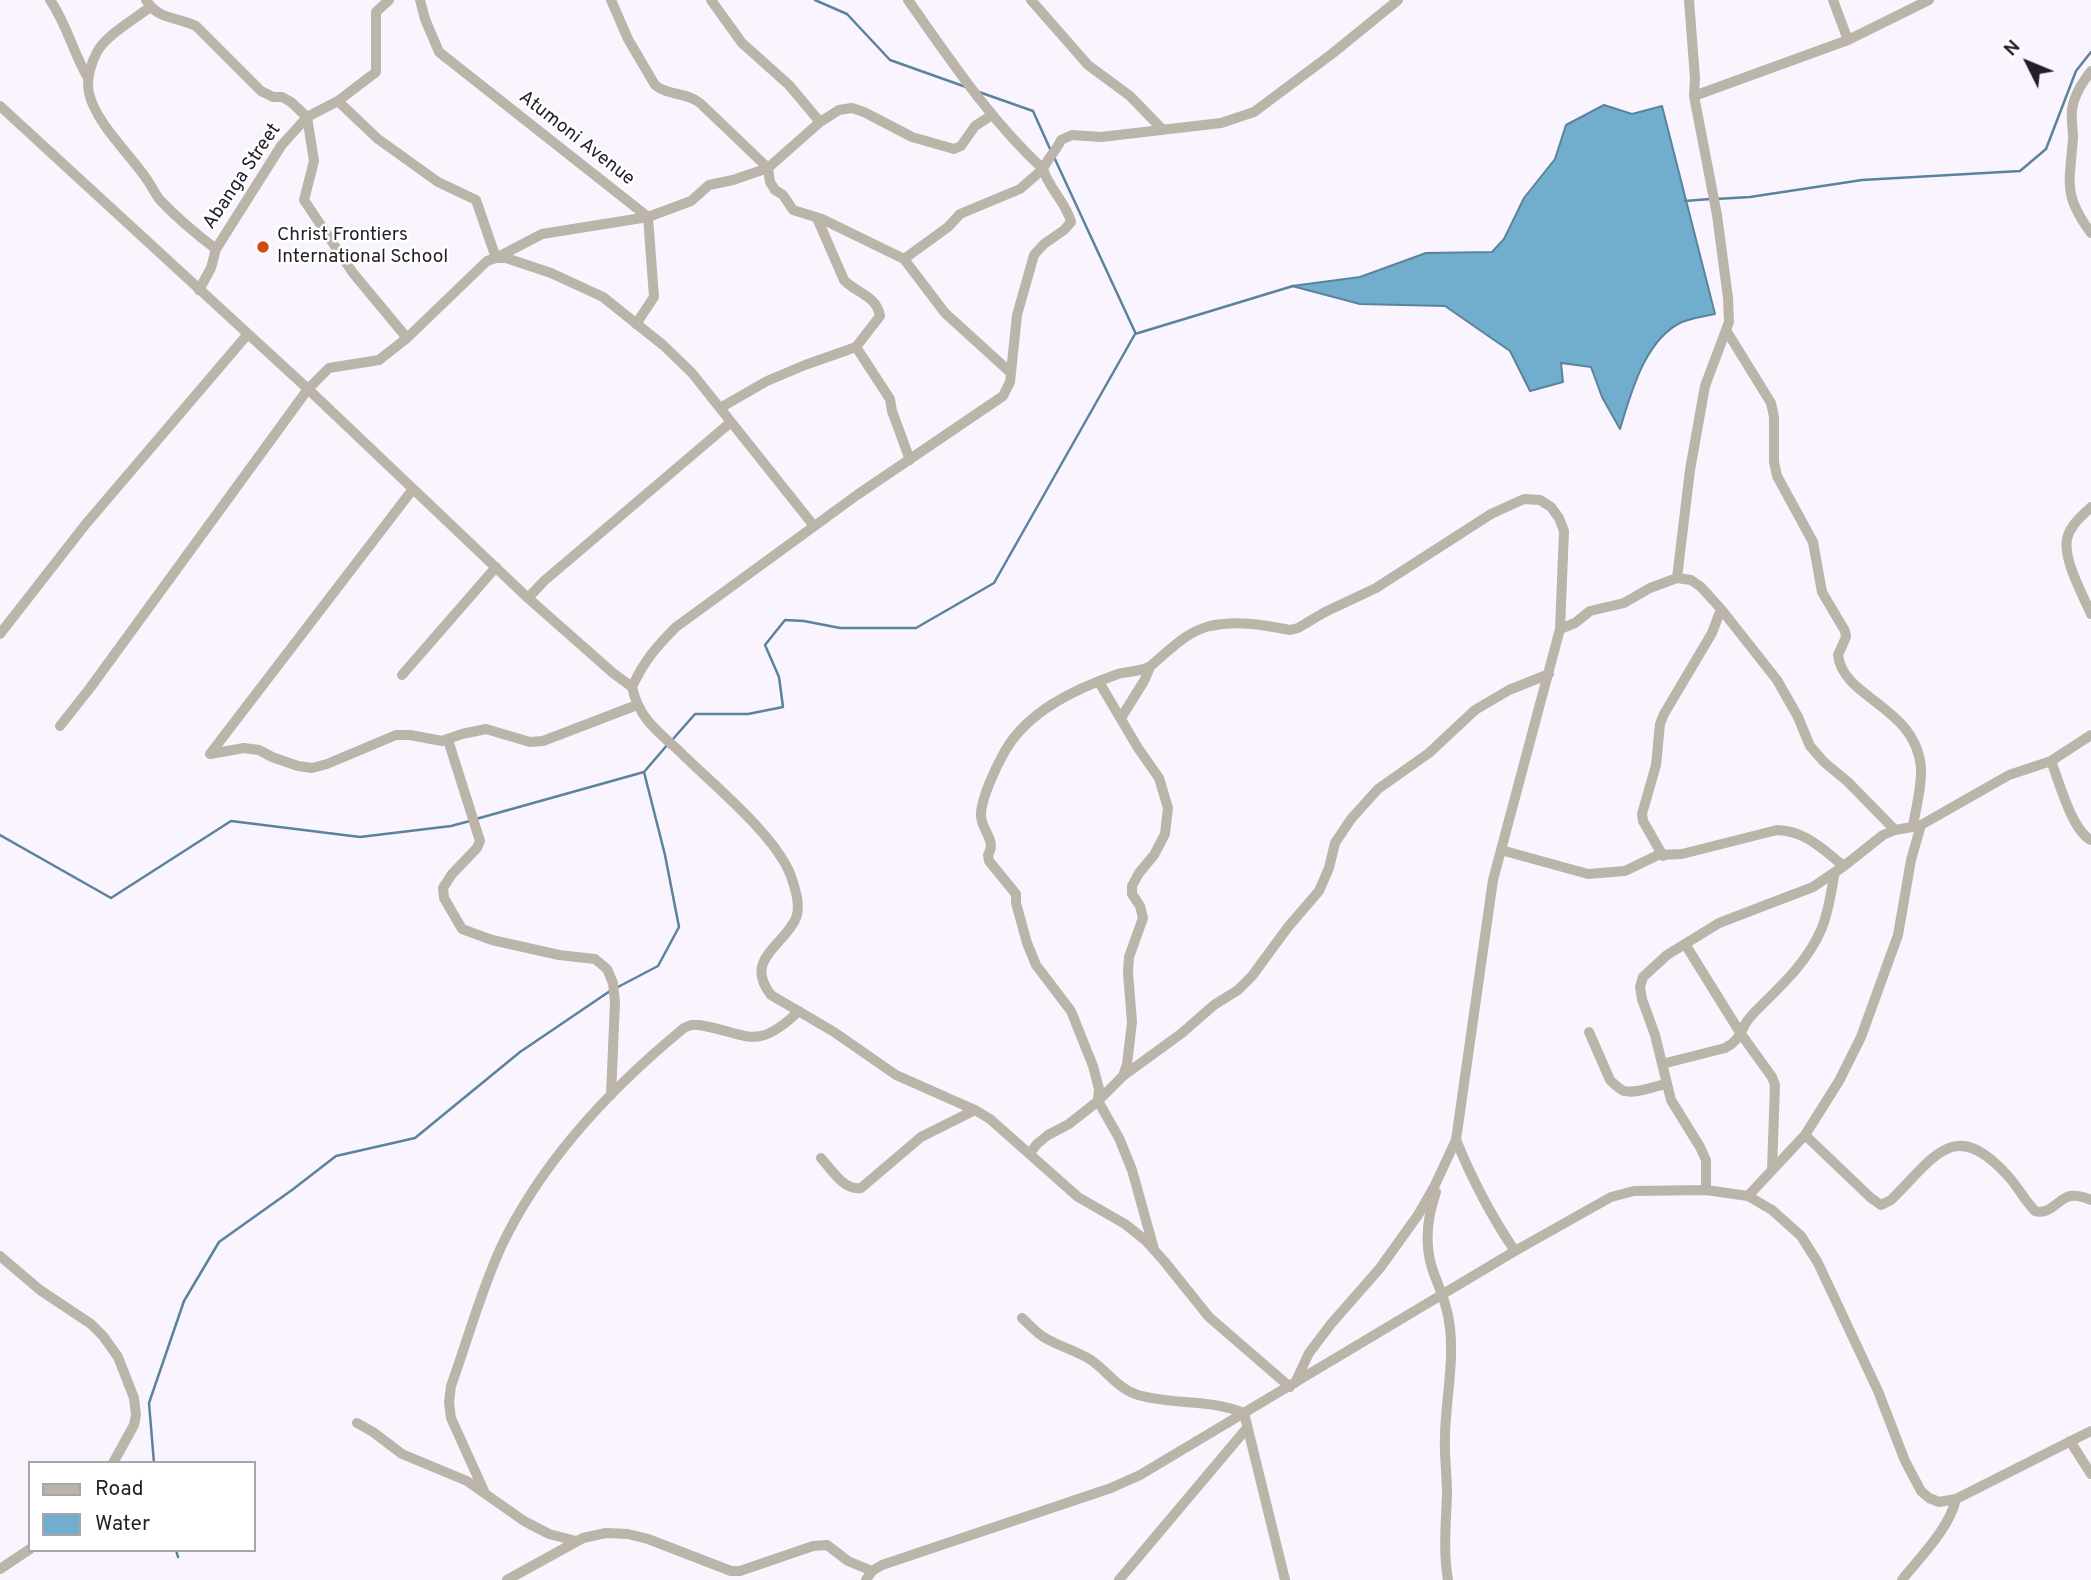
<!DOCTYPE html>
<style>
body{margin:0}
#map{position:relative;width:2091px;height:1580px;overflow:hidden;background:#faf4fe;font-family:Overpass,sans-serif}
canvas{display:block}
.legend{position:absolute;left:28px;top:1461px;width:228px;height:91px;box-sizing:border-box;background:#fff;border:2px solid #a7a5a9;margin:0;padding:9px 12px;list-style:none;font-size:21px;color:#231e27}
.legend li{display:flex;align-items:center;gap:14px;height:35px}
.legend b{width:35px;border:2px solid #a7a5a9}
.north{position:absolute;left:1993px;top:28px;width:70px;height:70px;-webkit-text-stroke:5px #fff;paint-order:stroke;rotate:313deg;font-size:19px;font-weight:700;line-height:28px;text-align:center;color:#231e27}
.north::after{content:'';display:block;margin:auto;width:24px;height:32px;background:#231e27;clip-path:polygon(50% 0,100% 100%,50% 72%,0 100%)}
</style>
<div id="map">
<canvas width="2091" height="1580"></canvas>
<ul class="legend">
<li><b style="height:9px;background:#bab4a9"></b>Road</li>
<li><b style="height:19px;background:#71aece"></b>Water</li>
</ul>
<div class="north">N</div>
</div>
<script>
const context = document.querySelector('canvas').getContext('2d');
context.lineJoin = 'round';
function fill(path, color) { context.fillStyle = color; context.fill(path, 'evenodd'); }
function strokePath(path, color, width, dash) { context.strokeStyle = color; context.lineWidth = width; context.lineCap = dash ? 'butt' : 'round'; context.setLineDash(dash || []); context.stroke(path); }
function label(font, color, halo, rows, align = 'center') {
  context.font = font + ' Overpass,sans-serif'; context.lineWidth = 5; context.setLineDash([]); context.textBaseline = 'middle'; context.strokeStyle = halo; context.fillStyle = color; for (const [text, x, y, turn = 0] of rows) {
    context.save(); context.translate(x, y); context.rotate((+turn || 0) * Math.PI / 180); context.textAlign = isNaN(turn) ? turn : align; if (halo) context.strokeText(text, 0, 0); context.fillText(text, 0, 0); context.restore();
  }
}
const water = new Path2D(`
 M1604,105L1632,114L1662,106L1715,314C1704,316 1692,318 1682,322C1645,339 1631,393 1620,429L1602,397L1591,367L1561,363L1563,382L1530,391L1510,351L1445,306L1360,304L1292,286L1360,277L1426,253L1492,252L1504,239L1524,198L1555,159L1566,125Z`);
fill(water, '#71aece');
strokePath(water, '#5a839c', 2);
strokePath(new Path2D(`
 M815,0L847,14L890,60L966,87
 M979,92L1033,111L1051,151
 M1054,157L1135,332
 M1716,199L1750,197L1862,180L2020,171L2046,149L2076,71L2091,52
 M1685,201L1710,199
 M673,739L695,714H748L783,707L779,677L765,645L785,620L804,621L840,628H916L994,583L1135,334L1293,286
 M476,819L644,772
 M0,835L111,898L231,821L360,837L451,826L470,821
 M616,988L658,966L679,927L665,855L644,772L668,744
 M154,1463L149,1403L184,1301L219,1242L292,1190L336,1156L415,1138L520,1052L610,991
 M176,1550L178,1557`), '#5a839c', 2.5);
strokePath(new Path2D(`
 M50,0C67,24 73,53 88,78
 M146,0C159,21 176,16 196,26L261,91L273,97H282L291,102L307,117L314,161L304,200L353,273L407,338
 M420,0L425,19L439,52L648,217L654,297L636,324
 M611,0L628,39L655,85C668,96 687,92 700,103L768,168L770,182L775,190L783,195L793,210L822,219L904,259L945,313L1010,372
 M711,0L742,43L789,85L820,122
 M1031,0L1088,65L1130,96L1163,130
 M1689,0L1695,78L1694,96
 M1833,0L1848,40
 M150,7C135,19 106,35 97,52C91,63 86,80 89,93C96,124 131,155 148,181C152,187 155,194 160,200C177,218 196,234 216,249
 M2091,71C2082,83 2074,95 2072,110C2071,119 2073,129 2073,138C2070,182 2062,194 2091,233
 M338,101L378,139L438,182L476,200L496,258L542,234L648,217L691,201L709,185L733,180L768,168L820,122L839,110L852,108L864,112L912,137L954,149L961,146L975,126L992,115
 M0,106L308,389L528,598L613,673L632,687C644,661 656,647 676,627L857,495L1003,396L1010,382L1017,315L1034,255L1044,244L1064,230L1071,222C1066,202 1049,189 1043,169C1048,158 1056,151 1061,140L1072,135L1101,137L1221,123L1254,112L1333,53L1398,0
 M817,218L844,280C856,293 877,296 880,316L856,347L890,399L892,411L910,460
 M904,259L948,227L960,214L1020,189L1043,169C989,119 950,59 908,0
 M199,290L211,268L216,249L281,146L307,117L338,101L376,72V12L389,0
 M1726,330L1771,403L1774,417V462L1777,476L1813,542L1822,592L1845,631L1846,637L1838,655C1843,699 1916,706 1921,768C1922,787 1916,807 1913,826
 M720,408L767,381L805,365L856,347
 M2091,507C2082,516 2070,525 2067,539C2063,560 2083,595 2091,614
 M1677,578L1691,580L1701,587L1721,609L1777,680L1798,717L1810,746L1824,762L1848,782L1895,830
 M528,598L544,581L731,422
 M0,634L85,525L247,335
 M402,675L496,567
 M632,687C639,718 656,730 678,750C711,783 775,834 791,876C795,888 801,906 796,918C784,946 743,959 771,995L834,1032L896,1075L975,1110L990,1119L1078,1197L1125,1224L1145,1240L1164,1261L1209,1317L1290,1387
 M1121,718L1144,681L1150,667
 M60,726L90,688L308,389L329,368L379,360L407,338L487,261L496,258H506L551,273L603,297L663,345L692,373L814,526
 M448,740L480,841L477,848L452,874L443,888L444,898L462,929L492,940L559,955L595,959L607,969L613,983L615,1002L611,1095
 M210,754L244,748L259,750L272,757L298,766L312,768L327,764L396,735H410L442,741L462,734L486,729L530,742L543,741L637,705
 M210,754L413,489
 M2051,761C2059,781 2072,831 2091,840
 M1501,850L1588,874L1625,871L1658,855L1682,854L1777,830C1806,831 1822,849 1844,866
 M1663,856L1643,821L1642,814L1656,765L1660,724L1664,714L1712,633L1721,609
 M1685,944L1741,1034L1772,1077L1775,1085L1772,1170
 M1589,1032L1610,1080C1614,1084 1619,1089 1624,1091C1636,1094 1655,1086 1666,1084
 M1662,1064L1725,1048C1743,1039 1740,1027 1752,1015C1777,989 1806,965 1821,930C1829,912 1831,891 1835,872
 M1123,1076L1182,1033L1214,1005L1238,990L1252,976L1288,927L1319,891L1329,868L1335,843L1351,819L1378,789L1429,753L1475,710L1509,690L1549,674
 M1805,1135L1871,1198L1881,1205L1891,1200C1935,1157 1954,1116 2008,1176C2018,1187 2025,1201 2035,1211C2049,1215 2056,1202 2067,1197C2075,1194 2084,1197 2091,1200
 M1456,1140C1472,1179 1491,1216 1515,1251
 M1030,1153L1037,1144L1048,1135L1069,1124L1098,1101L1123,1076L1127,1064L1132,1022L1128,973L1129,957L1143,918L1140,906L1132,894V886L1139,873L1154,855L1165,834L1168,808L1159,778L1138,748L1099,682
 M821,1158C831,1169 844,1191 861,1188L921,1137L975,1110
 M1706,1190V1160L1700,1147L1671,1100L1655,1035L1642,999L1640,987L1643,977L1667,955L1719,923L1813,887L1844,866L1883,835L1895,830L1918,826
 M1436,1192C1427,1218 1424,1245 1433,1271C1440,1290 1448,1307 1450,1328C1454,1364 1446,1399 1445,1435C1444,1455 1447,1474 1447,1494C1446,1523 1443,1551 1448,1580
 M1748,1196L1805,1135L1839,1081L1861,1037L1898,935L1911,860L1921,825L2009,775L2051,761L2091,735
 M1154,1249L1132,1170L1119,1138L1098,1101L1099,1089L1093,1066L1071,1011L1036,965L1027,943L1016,903V894L989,861L988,855C997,841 982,831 981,816C980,800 997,765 1005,751C1028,711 1075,689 1118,674C1128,671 1139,672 1149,667C1153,665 1157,660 1161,657C1177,643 1190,631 1210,626C1237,620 1263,625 1290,630L1298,628L1325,612L1376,588L1491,514L1524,499L1540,500L1551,507L1559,518L1564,531L1560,629
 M0,1256L40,1290L91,1324L103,1336L118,1357L134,1398L136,1415L134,1425L113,1463
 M1022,1318C1030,1325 1037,1334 1047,1339C1061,1347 1077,1351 1091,1360C1107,1371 1118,1389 1138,1395C1173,1405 1210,1399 1244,1413L1285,1580
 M1295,1383L1309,1353L1331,1324L1380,1268L1418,1215L1434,1187L1456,1140L1493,880L1560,629L1575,623L1590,611L1624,603L1650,588L1677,578L1690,470L1705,386L1729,322L1728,298L1717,215L1694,96L1848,40L1929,0
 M357,1423L373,1432L402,1454L467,1481L524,1521L549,1534L576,1541
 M2070,1441L2091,1474
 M484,1491L451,1418L449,1402L451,1386C468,1339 481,1290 502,1245C543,1160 612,1087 684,1028L691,1025H699C749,1033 755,1053 799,1011
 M0,1569L30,1549
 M507,1580L583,1538L606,1533L628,1534L648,1539L731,1571H740L813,1546L827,1545L848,1561L872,1571
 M866,1580L872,1571L882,1565L1111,1488L1140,1475L1515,1251L1611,1197L1634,1191L1706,1190L1748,1196L1772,1210L1801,1236L1818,1263L1878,1391L1905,1461L1921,1491L1929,1498L1939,1502L1956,1499L2091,1431
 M1119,1580L1247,1428
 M1902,1580C1921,1556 1949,1529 1956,1499`), '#bab4a9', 10);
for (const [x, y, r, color] of [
 [263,247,7,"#d24c11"]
]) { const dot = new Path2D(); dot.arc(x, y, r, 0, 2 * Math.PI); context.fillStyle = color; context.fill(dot); strokePath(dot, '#fff', 2.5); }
label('19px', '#231e27', '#fff', [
 ["Atumoni Avenue",576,139,38],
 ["Abanga Street",243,177,-56]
]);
label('19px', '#231e27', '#fff', [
 ["Christ Frontiers",277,236],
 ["International School",277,258]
], 'left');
</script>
